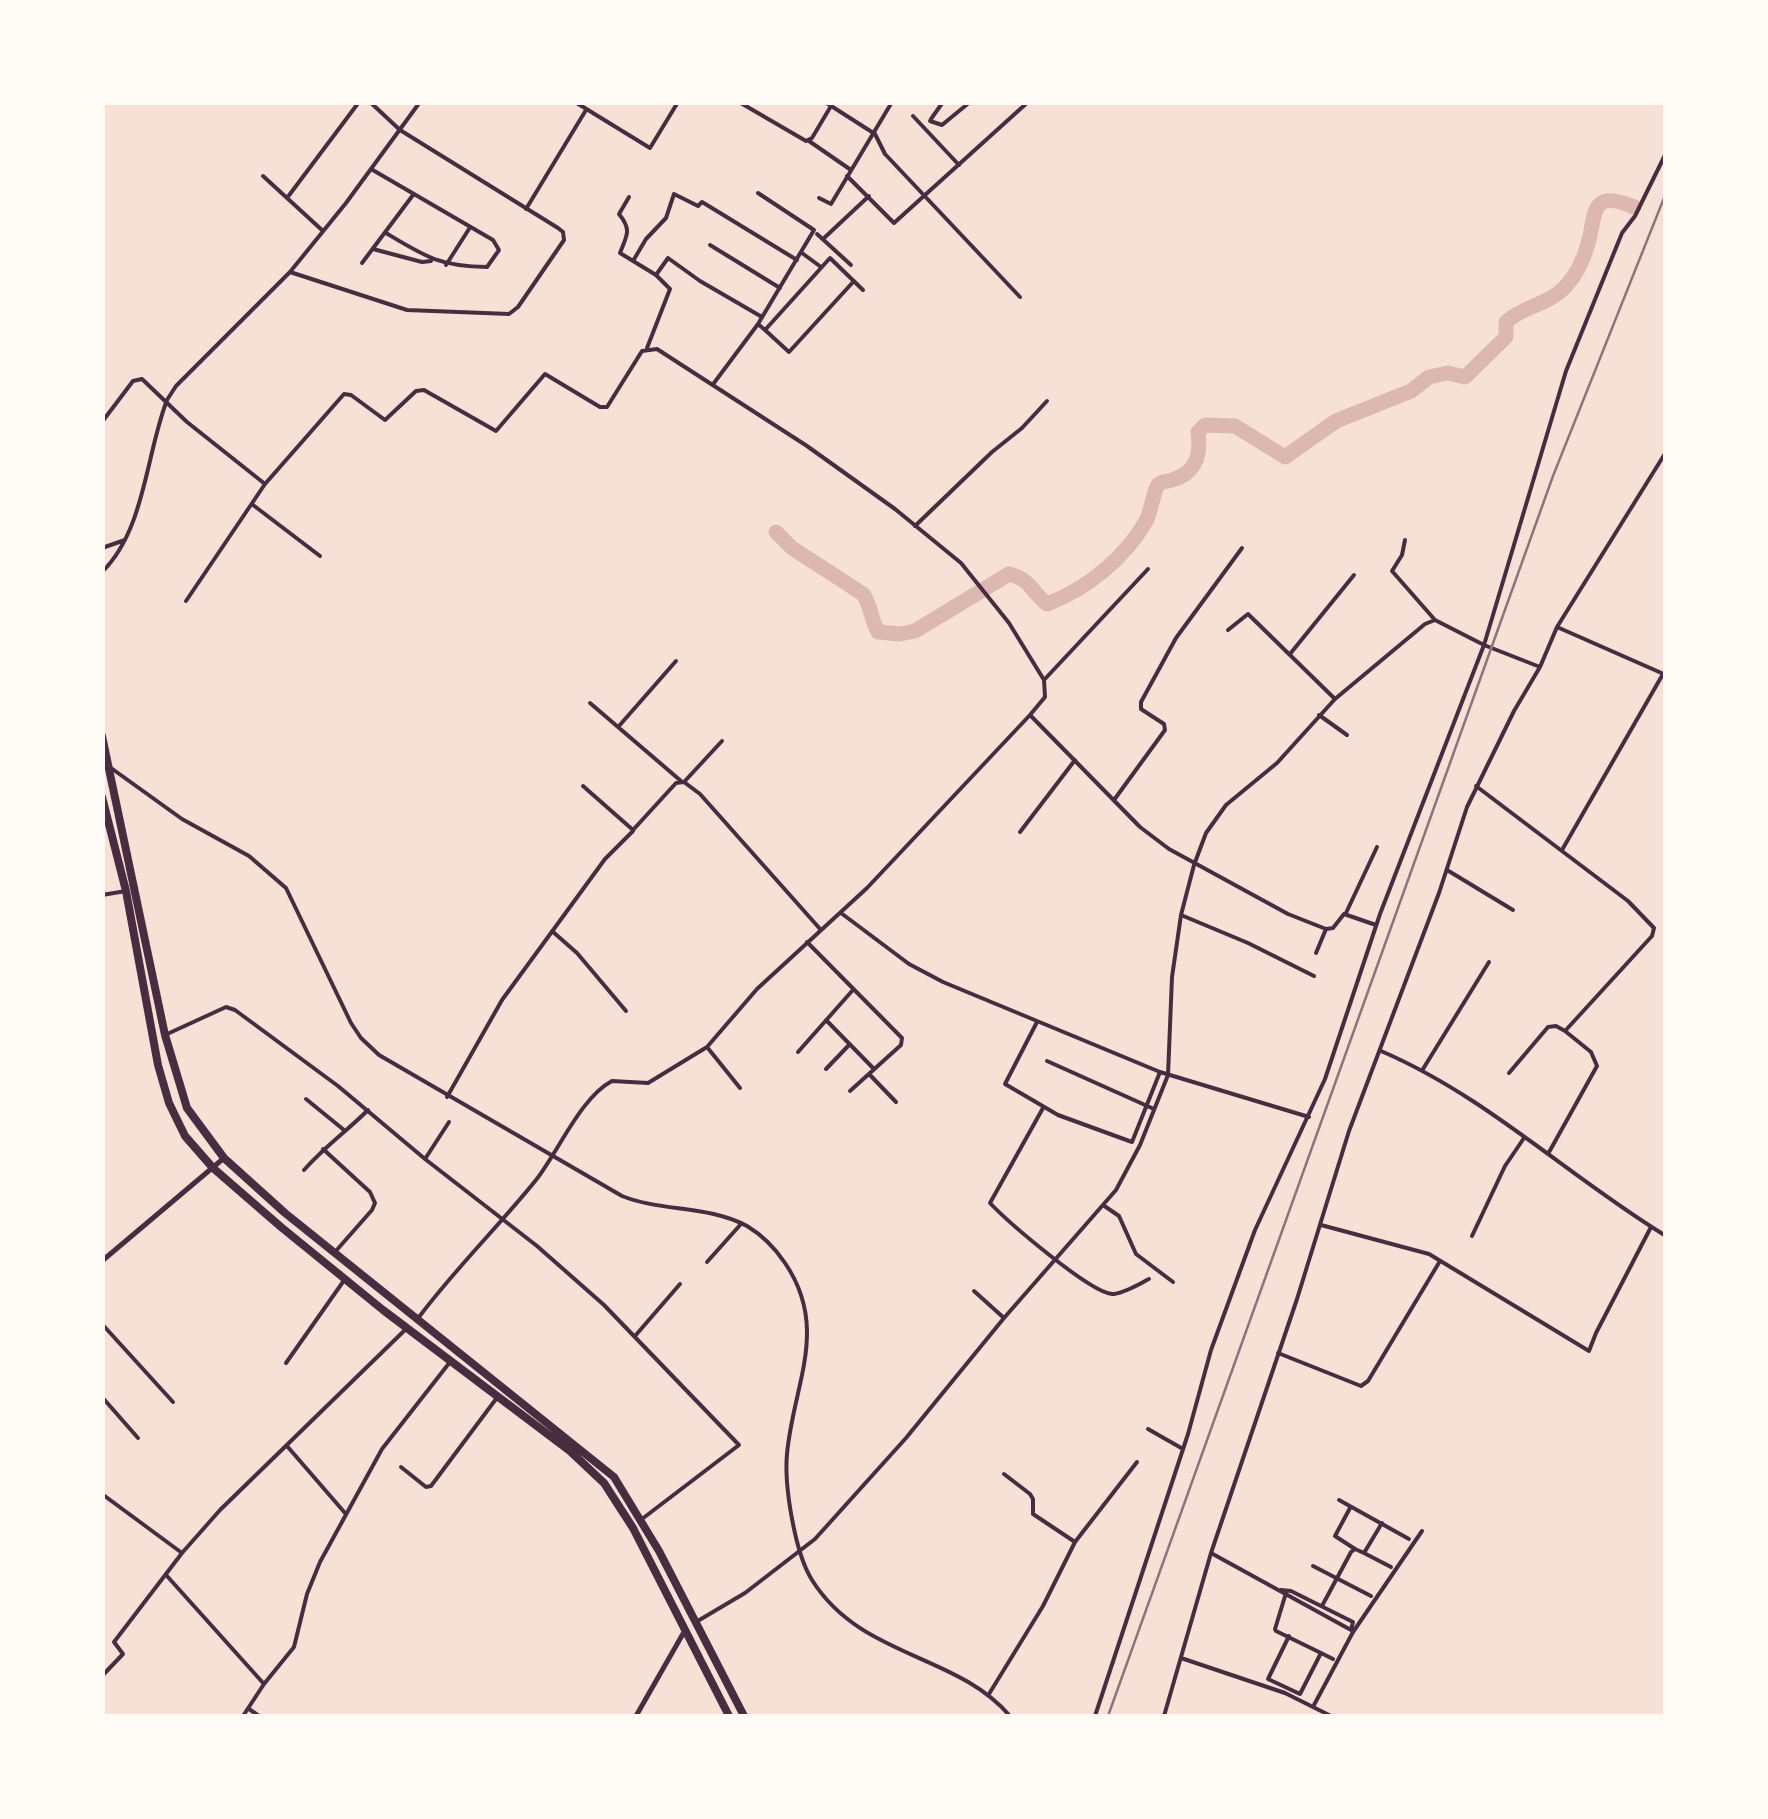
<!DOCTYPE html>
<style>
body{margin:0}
#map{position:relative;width:1768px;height:1819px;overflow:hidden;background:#f7e1d7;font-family:"Archivo Narrow",sans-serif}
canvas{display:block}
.frame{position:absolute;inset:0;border:105px solid #fffaf5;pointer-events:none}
</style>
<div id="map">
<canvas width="1768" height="1819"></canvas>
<div class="frame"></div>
</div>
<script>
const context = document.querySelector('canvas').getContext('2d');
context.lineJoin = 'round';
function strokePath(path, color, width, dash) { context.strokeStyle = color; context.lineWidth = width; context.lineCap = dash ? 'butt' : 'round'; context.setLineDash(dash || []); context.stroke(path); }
strokePath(new Path2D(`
 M776,532L792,548L863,594C871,606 871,619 878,632L900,634L915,631L1009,574C1029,578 1033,593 1047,604C1087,589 1125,558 1146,521C1151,511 1154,490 1158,485C1163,480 1166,482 1172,480C1197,473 1201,454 1198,432L1205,425L1235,426L1285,457L1336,421L1411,391L1429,377L1448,373L1465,377L1506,337V322C1523,306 1549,305 1566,286C1576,275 1584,258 1588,244C1596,214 1590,188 1634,207`), '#dcb8b0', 15);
strokePath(new Path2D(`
 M575,102L650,148L678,102
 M739,102L806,141L812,138L831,106
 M825,102L875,134L885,154L1020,297
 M913,116L959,165
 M931,119L943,102
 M930,121L942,125L970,102
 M809,141L851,170
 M371,169L493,240L499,250L487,267C439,266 426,257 386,233
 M263,176L323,231
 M847,176L894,223L1028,102
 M629,197L619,214C632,230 627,235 620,253L656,275L668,258L700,281L762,317
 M287,198L359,102
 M819,198L831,204L892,102
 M526,209L586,110
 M817,234L851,265
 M823,239L869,196
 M710,245L780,288
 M373,249L422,262L431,261
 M802,253L821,267
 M633,261L646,239L666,218L674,194L698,206L702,202L707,205L797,260
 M362,263L413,195
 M446,265L469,229
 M290,272L407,310L509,314L518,307L564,240L563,232L558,228L400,130L370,102
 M758,324L814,230L758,193
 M765,330L789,352L854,281
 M647,348L670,289L656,275
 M714,383L758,324L765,330L830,258L863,290
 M102,422L133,381L142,379L187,422L265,484L344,394L351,395L385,420L416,391L424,390L496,431L545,374L600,407H607L642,351L657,349L807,446L895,509L961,563L1009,623L1044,680L1045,697L1030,715
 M253,505L320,556
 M915,526L992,452L1022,428L1047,401
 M1405,540L1402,555L1392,571L1435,620
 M102,548L125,540
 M102,572C145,530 146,454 167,400L176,386L290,272L346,203L420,102
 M186,601L265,484
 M1557,627L1666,675
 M1228,630L1248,614L1335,699
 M1290,654L1354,575
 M1044,680L1148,569
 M590,703L681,781
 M1319,715L1347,735
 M619,726L676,661
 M111,768L182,819L249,856L286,888L351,1023L361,1038L379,1055L622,1196C662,1212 708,1205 747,1226C762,1235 775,1248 785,1263C830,1329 793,1385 787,1454C784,1486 795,1553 812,1580C861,1658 956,1653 1010,1716
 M684,782L722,741
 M583,786L633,830L676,783L684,782L700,794L821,930
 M1476,786L1628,901L1654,928L1652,936L1565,1031L1591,1052L1597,1066L1548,1154
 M1114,800L1165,730L1164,724L1141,709V702L1176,638L1242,548
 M1020,832L1075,760
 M1562,850L1663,674
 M1447,870L1513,910
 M102,895L126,891
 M841,913L909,964L943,982L1160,1072L1309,1117
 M1346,913L1377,847
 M1181,915L1248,943L1314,976
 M552,931L577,953L626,1011
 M807,942L902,1038L901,1045L850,1091
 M1316,953L1326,929L1333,928L1344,914L1376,925
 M826,1020L874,1069
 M1037,1022L1005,1084L1058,1115L1132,1142L1160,1072
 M165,1035L226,1007L235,1010L338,1086L425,1159L537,1246L604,1305L739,1445L642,1519
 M707,1047L740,1088
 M1381,1051C1486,1096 1569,1177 1666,1236
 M798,1052L852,991
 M1047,1061L1154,1109
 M826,1069L850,1044
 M1423,1069L1489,962
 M1509,1073L1548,1027L1556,1026L1565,1031
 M869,1074L896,1102
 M447,1097L502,1000L605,859L633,831
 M306,1099L344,1130
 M1043,1108L990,1203C1007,1221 1089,1292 1112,1294C1123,1294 1139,1284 1149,1279
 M323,1149L370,1192L375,1203L372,1210L335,1252
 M425,1159L449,1122
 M304,1170C326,1145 346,1132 368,1110
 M1103,1205L1119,1216L1136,1254L1173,1282
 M1321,1225L1429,1254L1589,1351L1596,1333L1651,1227
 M1472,1236L1505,1166L1524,1138
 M707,1262L741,1224
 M974,1291L1004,1318
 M419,1317C455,1269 498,1227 536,1180C558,1152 581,1097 612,1081L648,1083L707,1047L757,989L867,888L1030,715L1140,827L1169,849L1288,914L1326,929
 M102,1324L173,1402
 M635,1336L680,1284
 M1278,1353L1361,1386L1368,1381L1440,1261
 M286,1363L345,1279
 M102,1397L138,1438
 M1148,1429L1183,1449
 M287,1446L345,1513
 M401,1467L426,1487L431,1486L496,1399
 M1004,1474L1030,1494L1033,1499V1514L1075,1542
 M102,1494L182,1553
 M1339,1500L1409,1539
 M1350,1508L1335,1536L1355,1549
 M1211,1553L1351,1630L1353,1622L1291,1591L1281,1590
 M1364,1553L1391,1567
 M1313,1566L1371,1596
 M167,1576L264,1684
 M1286,1593L1275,1629L1276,1631L1321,1653L1300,1694L1268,1679L1289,1636
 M1322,1606L1351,1552L1355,1549L1364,1553L1382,1523
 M696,1622L745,1593L815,1539L906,1438L1004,1318L1116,1190L1140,1145L1168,1075L1172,977L1181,915L1194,865L1206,833L1226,805L1277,763L1335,699L1425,624L1435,620L1484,645L1540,667
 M1321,1653L1333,1659
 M1181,1658L1285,1693L1331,1716
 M102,1676L123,1654L114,1642L182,1553L220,1510L407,1328
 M989,1694L1043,1606L1075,1542L1137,1462
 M1314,1705L1353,1632L1422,1531
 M249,1709L259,1716
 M243,1716L264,1684L294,1647L307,1594L320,1562L382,1449L450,1362
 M1095,1716L1188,1434L1211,1350L1255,1230L1325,1079L1380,914L1484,645L1566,371L1622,233L1635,216L1666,153
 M1164,1716L1211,1553L1297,1299L1349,1131L1439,893L1467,807L1514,711L1540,667L1557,627L1666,452`), '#4a2c40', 4);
strokePath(new Path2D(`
 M102,1261L224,1158
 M636,1716L684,1632`), '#4a2c40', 5);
strokePath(new Path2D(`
 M102,736L165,1035L187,1108L224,1158L285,1213L614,1477L659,1551L744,1716
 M102,797L126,891L158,1065L169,1103L185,1136L213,1168L281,1227L383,1310L570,1451L604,1483L633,1528L729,1716`), '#4a2c40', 8);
strokePath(new Path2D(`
 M1108,1716L1553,476L1666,193`), '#8f747c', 2.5);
</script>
